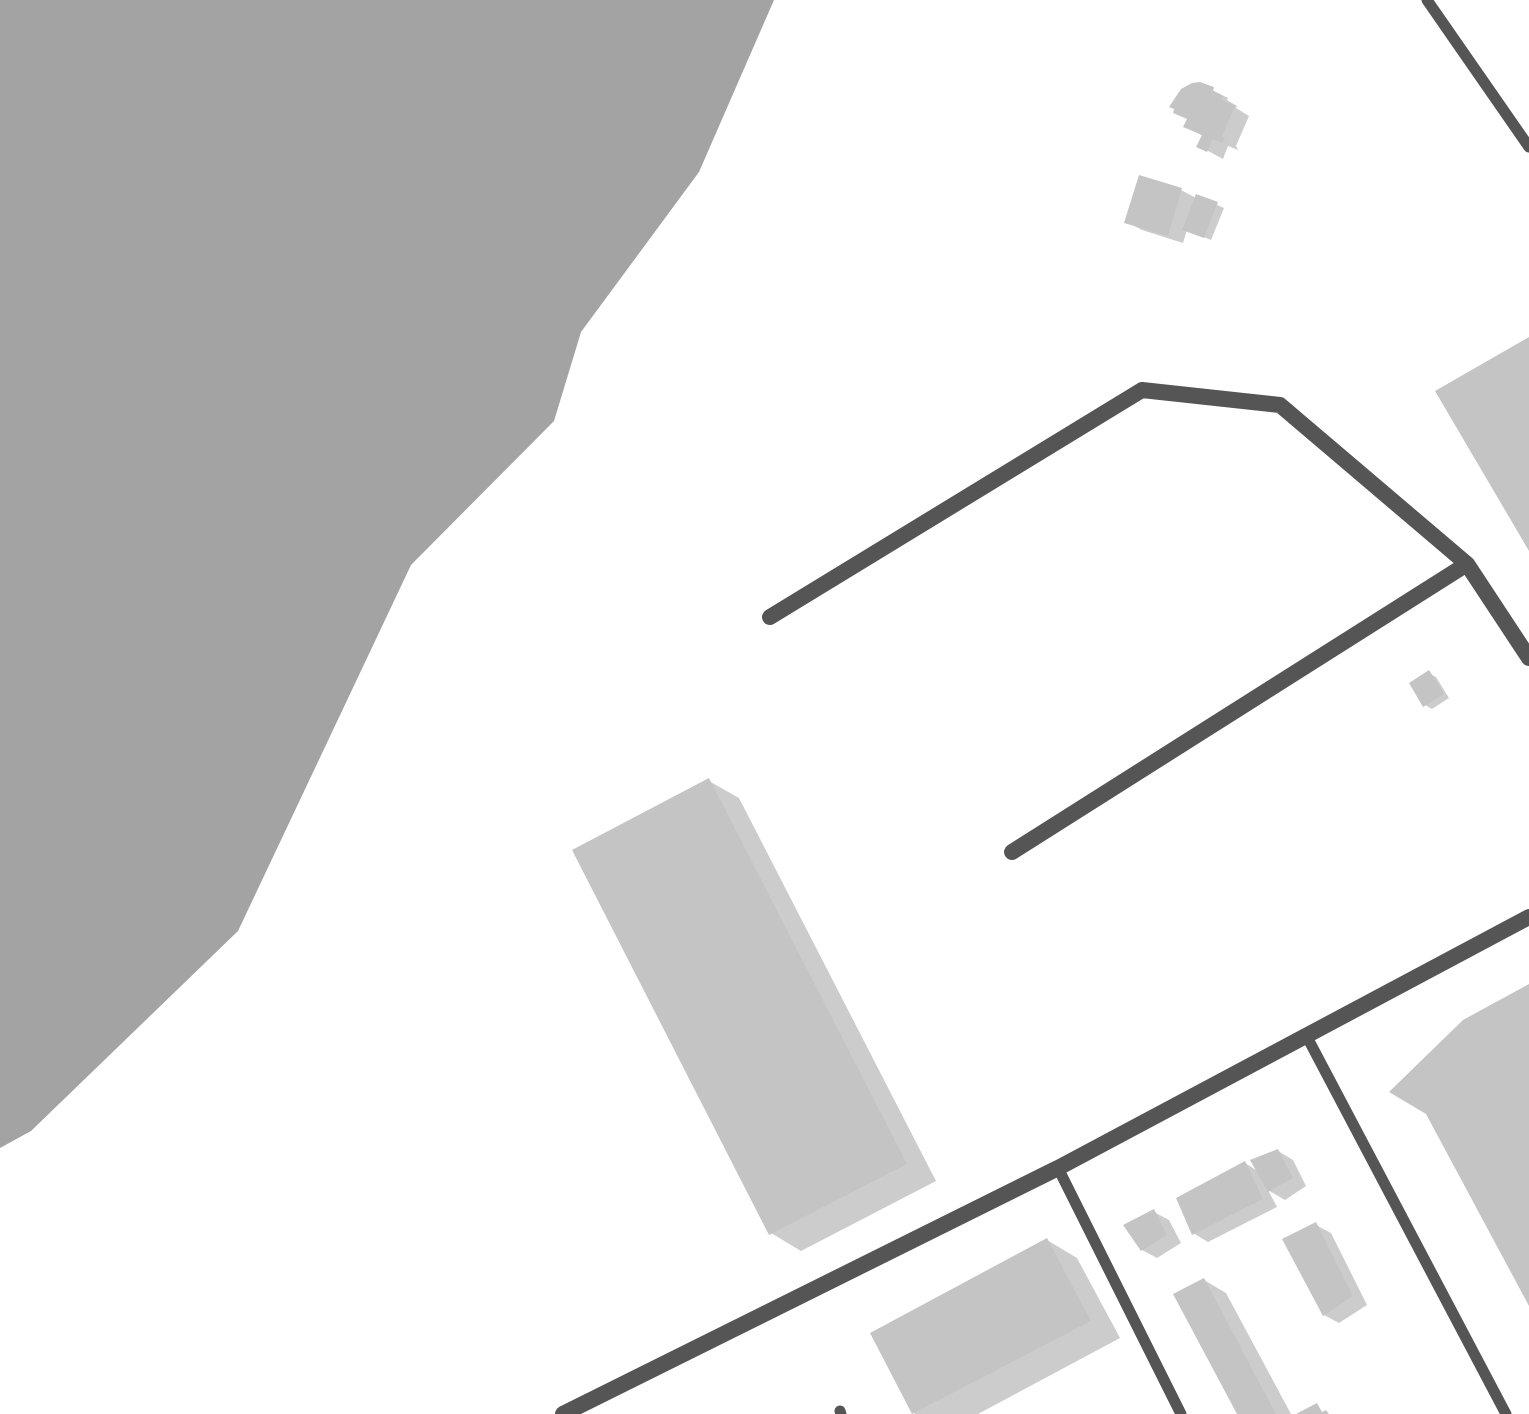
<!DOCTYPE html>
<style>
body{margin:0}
canvas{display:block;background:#fff}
</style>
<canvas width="1529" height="1414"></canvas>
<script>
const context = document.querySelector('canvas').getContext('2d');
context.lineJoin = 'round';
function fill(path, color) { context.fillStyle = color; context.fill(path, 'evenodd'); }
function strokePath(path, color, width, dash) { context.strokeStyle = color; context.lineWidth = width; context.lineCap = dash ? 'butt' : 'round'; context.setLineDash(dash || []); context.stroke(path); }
fill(new Path2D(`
 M0,0H774L699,172L581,332L554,421L411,565L238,931L31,1131L0,1148Z`), '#a3a3a3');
fill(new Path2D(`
 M1200,84L1228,98L1227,100L1237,106L1236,108L1249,116L1236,146L1238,150L1228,146L1223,159L1199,146L1203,136L1186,126Z
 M1181,190L1196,198L1197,196L1224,208L1211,240L1187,230L1183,243L1142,230L1127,222Z
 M1429,673L1436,677L1449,698L1432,709L1425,705Z
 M709,781L739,798L936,1181L801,1251L771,1233Z
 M1278,1151L1293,1160L1306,1186L1285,1200L1268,1190L1277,1207L1208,1242L1193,1233L1245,1163L1259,1172Z
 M1154,1212L1169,1220L1181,1243L1157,1258L1142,1250Z
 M1316,1225L1331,1233L1367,1305L1339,1323L1324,1315Z
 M1047,1240L1077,1258L1120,1338L978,1414H915L872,1334Z
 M1204,1280L1226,1293L1291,1414H1239Z`), '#0003');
fill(new Path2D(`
 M1200,82L1214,87L1213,91L1223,96L1221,99L1235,106L1222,136L1225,138L1222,143L1213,139L1207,152L1196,147L1202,135L1183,127L1187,119L1173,113L1174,109L1169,107L1181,89L1192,83Z
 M1139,175L1182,188L1168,236L1124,223Z
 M1196,194L1218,202L1204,238L1182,230Z
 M1529,337V551L1435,391Z
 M1429,670L1444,694L1423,707L1409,683Z
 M709,778L907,1164L769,1235L572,850Z
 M1529,984V1306L1426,1114L1389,1092L1463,1020Z
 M1278,1149L1293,1178L1268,1192L1250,1160Z
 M1245,1161L1263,1199L1192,1235L1176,1198Z
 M1154,1209L1167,1235L1141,1251L1123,1225Z
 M1316,1222L1353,1296L1323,1316L1282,1239Z
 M1047,1238L1091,1321L912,1414L870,1333Z
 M1204,1278L1276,1414H1237L1173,1294Z
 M1317,1403L1322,1412L1326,1410L1329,1414H1296Z`), '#c4c4c4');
strokePath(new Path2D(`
 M1427,0L1529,147
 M1306,1035L1506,1414
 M1058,1168L1181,1414
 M840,1411L841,1414`), '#555', 11);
strokePath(new Path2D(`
 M770,617L1142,390L1280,405L1467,564L1529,658
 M1012,852L1467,564
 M563,1414L1058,1168L1529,917`), '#555', 16);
</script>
